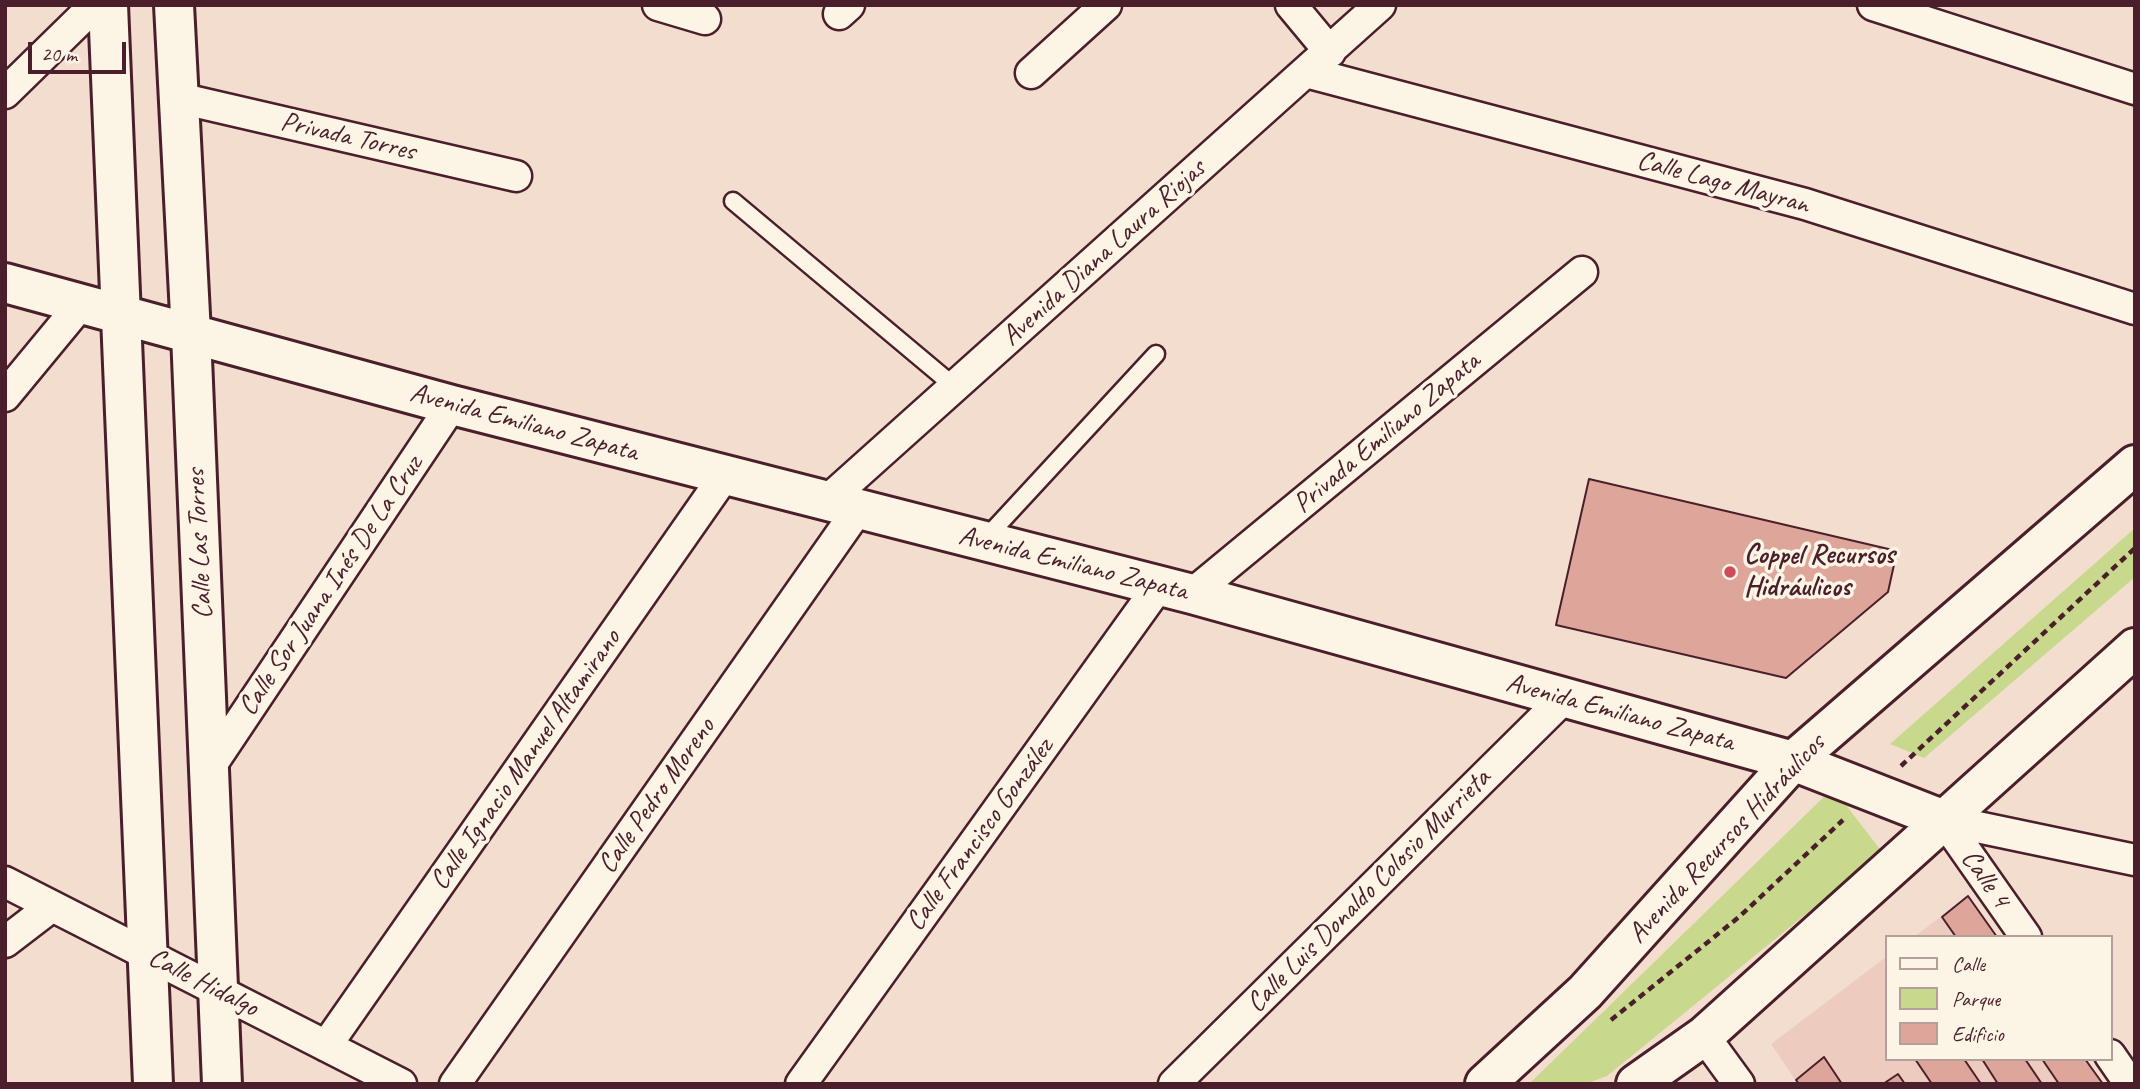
<!DOCTYPE html>
<meta charset="utf-8">
<style>
body{margin:0}
#map{position:relative;width:2140px;height:1089px;overflow:hidden;background:#f3ddcf;font-family:Caveat,sans-serif}
canvas{display:block}
.frame{position:absolute;inset:0;border:7px solid #4a1f2b;pointer-events:none}
.legend{position:absolute;left:1885px;top:935px;width:228px;height:126px;box-sizing:border-box;background:#fcf5e5;border:2px solid #b59f9b;margin:0;padding:9px 12px;list-style:none;font-size:21px;color:#4a1f2b}
.legend li{display:flex;align-items:center;gap:14px;height:35px}
.legend b{width:35px;border:2px solid #b59f9b}
.scale{position:absolute;left:28px;top:42px;width:98px;height:32px;box-sizing:border-box;border:4px solid #4a1f2b;border-top:0;padding-left:9px;font-size:21px;line-height:24px;white-space:nowrap;color:#4a1f2b;-webkit-text-stroke:5px #fcf5e5;paint-order:stroke}
</style>
<div id="map">
<canvas width="2140" height="1089"></canvas>
<div class="frame"></div>
<ul class="legend">
<li><b style="height:9px;background:#fcf5e5"></b>Calle</li>
<li><b style="height:19px;background:#c8d88c"></b>Parque</li>
<li><b style="height:19px;background:#dea59b"></b>Edificio</li>
</ul>
<div class="scale">20 m</div>
</div>
<script>
const context = document.querySelector('canvas').getContext('2d');
context.lineJoin = 'round';
function fill(path, color) { context.fillStyle = color; context.fill(path, 'evenodd'); }
function strokePath(path, color, width, dash) { context.strokeStyle = color; context.lineWidth = width; context.lineCap = dash ? 'butt' : 'round'; context.setLineDash(dash || []); context.stroke(path); }
function label(font, color, halo, rows, align = 'center') {
  context.font = font + ' Caveat,sans-serif'; context.lineWidth = 7; context.setLineDash([]); context.textBaseline = 'middle'; context.strokeStyle = halo; context.fillStyle = color; for (const [text, x, y, turn = 0] of rows) {
    context.save(); context.translate(x, y); context.rotate((+turn || 0) * Math.PI / 180); context.textAlign = isNaN(turn) ? turn : align; if (halo) context.strokeText(text, 0, 0); context.fillText(text, 0, 0); context.restore();
  }
}
fill(new Path2D(`
 M1968,896L1997,937H1914Z
 M1886,957V1059H2085L2103,1084H1798L1771,1044Z`), '#edccbf');
fill(new Path2D(`
 M2135,528V577L1924,758L1890,744Z
 M1833,788L1882,852L1607,1076L1585,1084H1529Z`), '#c8d88c');
const building = new Path2D(`
 M1589,479L1897,551L1888,592L1786,678L1556,625Z
 M1968,896L1997,937H1956L1942,917Z
 M1824,1057L1842,1084H1799L1796,1080Z
 M1915,1059H1964L1981,1084H1932Z
 M1982,1059H2025L2042,1084H1998Z
 M2042,1059H2085L2103,1084H2059Z
 M1898,1074L1905,1084H1883Z`);
fill(building, '#dea59b');
strokePath(building, '#4a1f2b', 2);
const service = new Path2D(`
 M733,201L955,387
 M984,540L1156,354`);
const minor = new Path2D(`
 M658,5L705,19
 M1291,5L1330,52
 M1873,5L2135,89
 M839,14L849,5
 M1306,72L1805,204L2135,309
 M1031,73L1106,5
 M5,93L95,5
 M179,98L516,176
 M5,396L81,304
 M828,500L1380,5
 M1192,594L1582,272
 M210,767L452,405
 M1944,820L2135,860
 M1944,820L2026,937
 M5,882L401,1084
 M5,942L52,906
 M1704,1036L1739,1084
 M326,1046L725,475
 M2110,1055L2130,1084
 M455,1084L859,508
 M801,1084L1158,587
 M1174,1084L1564,698`);
const tertiary = new Path2D(`
 M1485,1084L1585,992L1793,761L2135,465
 M1636,1084L1704,1036L2135,648`);
const secondary = new Path2D(`
 M108,5L153,1084
 M174,5L191,334L222,1084
 M5,283L452,405L1192,594L1793,761L1944,820`);
strokePath(service, '#4a1f2b', 21);
strokePath(minor, '#4a1f2b', 35);
strokePath(tertiary, '#4a1f2b', 44);
strokePath(secondary, '#4a1f2b', 44);
strokePath(new Path2D(`
 M1901,766L2135,548
 M1611,1020L1739,917L1843,820`), '#4a1f2b', 4.5, [7, 5]);
strokePath(service, '#fcf5e5', 16);
strokePath(minor, '#fcf5e5', 30);
strokePath(tertiary, '#fcf5e5', 38);
strokePath(secondary, '#fcf5e5', 38);
for (const [x, y, r, color] of [
 [1730,572,7,"#d1495b"]
]) { const dot = new Path2D(); dot.arc(x, y, r, 0, 2 * Math.PI); context.fillStyle = color; context.fill(dot); strokePath(dot, '#fcf5e5', 2.5); }
label('28px', '#4a1f2b', '#fcf5e5', [
 ["Privada Torres",348,137,13],
 ["Calle Lago Mayran",1723,183,15],
 ["Avenida Diana Laura Riojas",1104,253,-42],
 ["Avenida Emiliano Zapata",524,423,15],
 ["Privada Emiliano Zapata",1387,433,-40],
 ["Calle Las Torres",200,544,-93],
 ["Avenida Emiliano Zapata",1073,564,14],
 ["Calle Sor Juana Inés De La Cruz",331,586,-56],
 ["Avenida Emiliano Zapata",1620,713,15],
 ["Calle Ignacio Manuel Altamirano",526,760,-55],
 ["Calle Pedro Moreno",657,796,-55],
 ["Calle Francisco González",980,835,-54],
 ["Avenida Recursos Hidráulicos",1727,839,-47],
 ["Calle 4",1985,879,55],
 ["Calle Luis Donaldo Colosio Murrieta",1369,891,-45],
 ["Calle Hidalgo",203,983,27]
]);
label('bold 28px', '#4a1f2b', '#fcf5e5', [
 ["Coppel Recursos",1744,556],
 ["Hidráulicos",1744,588]
], 'left');
</script>
